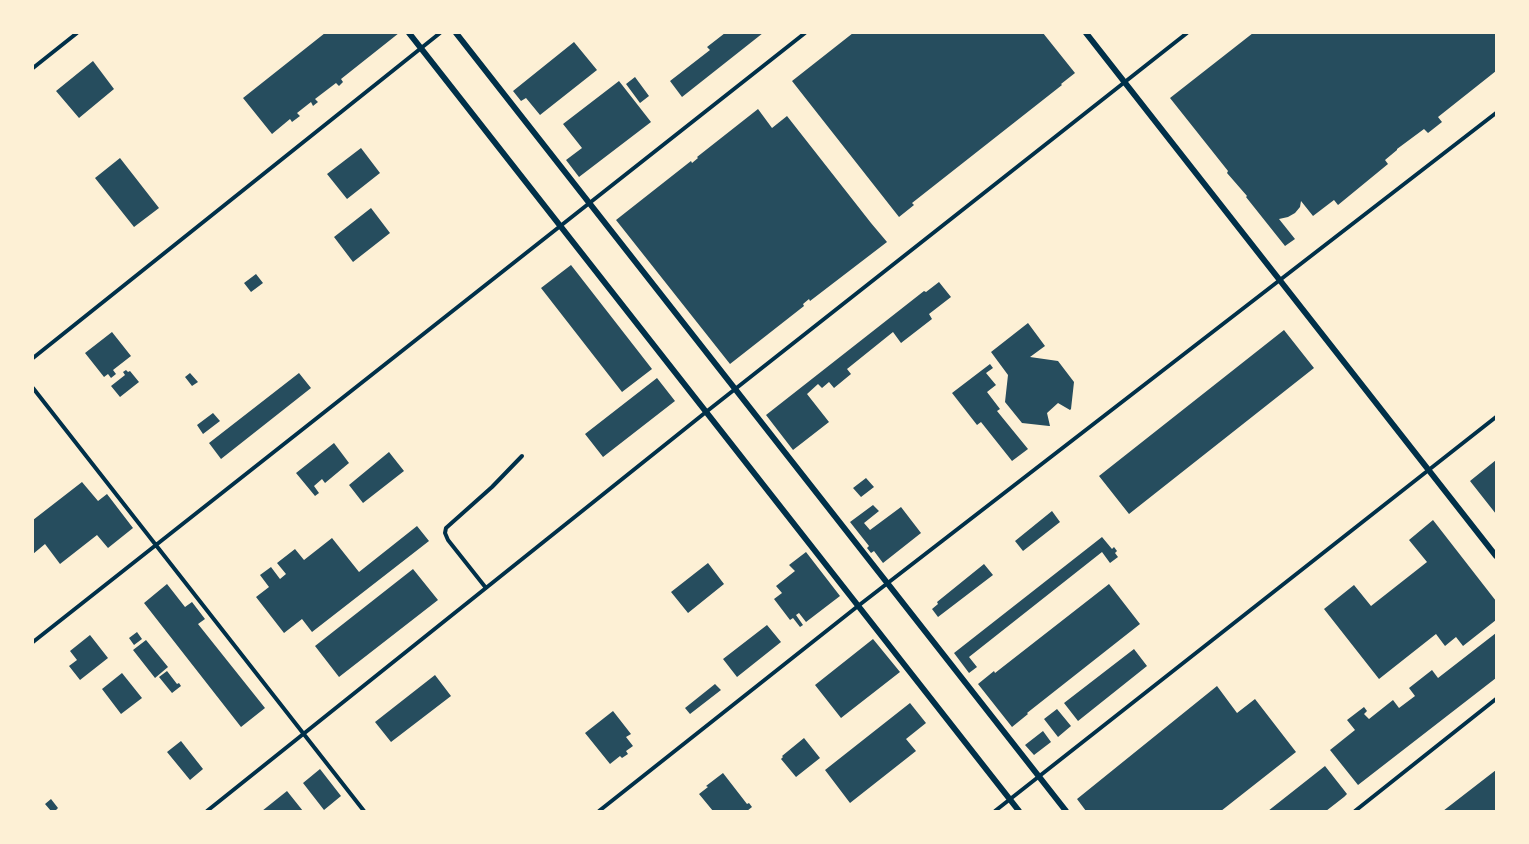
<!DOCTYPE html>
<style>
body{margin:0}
#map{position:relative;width:1529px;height:844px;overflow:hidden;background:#fdf0d5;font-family:Arial,sans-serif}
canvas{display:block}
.frame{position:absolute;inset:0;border:34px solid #fdf0d5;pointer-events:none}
</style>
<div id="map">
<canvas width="1529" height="844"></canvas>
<div class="frame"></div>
</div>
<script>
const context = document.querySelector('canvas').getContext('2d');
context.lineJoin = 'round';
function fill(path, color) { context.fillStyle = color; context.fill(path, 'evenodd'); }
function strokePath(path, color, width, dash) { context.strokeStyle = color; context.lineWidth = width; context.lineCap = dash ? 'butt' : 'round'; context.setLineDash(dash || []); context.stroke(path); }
fill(new Path2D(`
 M325,33H399L341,79L343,82L339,86L336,83L315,99L318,102L313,106L311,102L297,113L300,116L292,122L290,119L272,134L243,98Z
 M725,33H763L682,97L670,81L710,50L707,47Z
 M853,33H1043L1075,73L1061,84L1062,85L912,203L914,205L899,217L792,81Z
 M1253,33H1496V71L1438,117L1442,122L1428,133L1424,129L1397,149V150L1385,160L1388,164L1338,205L1334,200L1313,216L1301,201L1300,207L1295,213L1288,217L1279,219L1295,239L1285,246L1246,197L1247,196L1227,173L1228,171L1170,98Z
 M574,42L597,70L540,115L526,98L521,101L513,91Z
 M93,61L114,89L79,118L56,91Z
 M635,77L649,96L640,103L626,84Z
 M619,81L651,122L579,177L566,160L582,148L563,124Z
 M758,109L772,128L787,116L871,223L887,242L810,301L809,299L803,304L804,306L730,364L616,220L691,161L692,163L698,158L697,157Z
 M361,148L380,173L347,199L327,174Z
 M120,158L159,208L134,227L95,178Z
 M371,208L390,233L353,262L334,237Z
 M571,265L652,369L622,392L541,288Z
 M256,274L263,283L251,292L244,283Z
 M939,282L951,297L929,314L932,319L901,343L893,332L847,369L851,374L834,388L829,382L822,388L818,384L807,394L829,422L793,450L766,415L924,291L926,292Z
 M1028,323L1045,346L1030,357L1058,361L1074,382L1071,409L1070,410L1058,403L1047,413L1050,426H1049L1022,423L1005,402L1008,375L991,352Z
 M1284,330L1314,368L1129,514L1099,476Z
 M112,332L131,356L113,370L116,374L111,378L108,374L104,377L85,353Z
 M990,364L993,368L986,373L996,385L987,392L1000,409L997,411L1028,449L1012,461L981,422L977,425L952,393Z
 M126,370L128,372L130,371L139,382L120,397L111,386L125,375L123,372Z
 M190,373L198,382L192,386L185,377Z
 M299,373L311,388L221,459L209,443Z
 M657,378L675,401L603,457L585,434Z
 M213,413L220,421L203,434L197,425Z
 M334,443L349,463L325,483L322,479L314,486L319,493L315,496L296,473Z
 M389,452L404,471L363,503L349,485Z
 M1496,460V514L1470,481Z
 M866,478L874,487L861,497L853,488Z
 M82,482L98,501L107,494L133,528L108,548L97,535L60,564L45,544L33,554V520Z
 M873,505L879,511L864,523L870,530L901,507L921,533L883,563L874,551L871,553L867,548L869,546L850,522Z
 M1052,511L1060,522L1023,551L1015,541Z
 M1433,520L1496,601V620L1463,646L1456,637L1445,646L1436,634L1379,679L1324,609L1354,585L1371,606L1427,562L1409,540Z
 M417,526L429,541L312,632L302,619L284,633L256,597L269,587L260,575L271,567L280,579L286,574L277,563L295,549L304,560L332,538L359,572Z
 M1102,537L1112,549L1114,547L1117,551L1115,553L1118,557L1110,563L1102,552L969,657L977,667L969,673L954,653Z
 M806,552L840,596L806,622L799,613L796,615L803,625L800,627L793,618L790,620L774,599L782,593L776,586L795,571L789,565Z
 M708,563L724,584L688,613L671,592Z
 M984,564L993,575L938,617L932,609L938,604L937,602Z
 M413,569L438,600L339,677L315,646Z
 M167,584L185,607L192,602L205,619L198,624L265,708L241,727L144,603Z
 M1109,584L1140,624L1027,713L1028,714L1012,727L978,684L994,671L995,673Z
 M767,625L781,642L737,677L723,659Z
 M137,632L142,639L134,645L129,638Z
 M1496,633V678L1358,785L1330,750L1355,730L1347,720L1364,707L1367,711L1364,714L1369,719L1393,700L1399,708L1415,696L1409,688L1432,670L1438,678Z
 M90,635L108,658L80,680L69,666L77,660L70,651Z
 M873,639L900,672L841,718L815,685Z
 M146,640L168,667L155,678L133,650Z
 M1134,649L1147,666L1078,721L1064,703Z
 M167,671L177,684L179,683L181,686L172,693L159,677Z
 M122,673L142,698L121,714L102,689Z
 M435,675L451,696L391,742L375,722Z
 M715,684L721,690L690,714L685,708Z
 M1217,686L1237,713L1255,699L1296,752L1221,811H1086L1077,799Z
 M910,703L926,723L906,739L916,751L850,803L825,770Z
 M1057,709L1071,726L1058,737L1044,719Z
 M613,711L631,734L626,737L633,746L626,751L628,754L622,758L620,756L610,764L585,733Z
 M1043,731L1051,742L1034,755L1025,745Z
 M804,738L820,758L796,777L781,759L783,757L782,756Z
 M181,741L203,769L190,780L167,752Z
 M1325,766L1347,794L1344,797L1326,811H1268Z
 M320,769L341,796L324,810L303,783Z
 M1496,770V811H1443Z
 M723,773L747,804L749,803L752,807L747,811H713L699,794L708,787L706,786Z
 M287,791L303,811H262Z
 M51,799L58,808L55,811H51L45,804Z`), '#264d5e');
strokePath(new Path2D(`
 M33,68L77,33
 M33,358L440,33
 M33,388L364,811
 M486,588L448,540L445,533L446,528L492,487L522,456
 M33,642L805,33
 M207,811L706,412L1187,33
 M599,811L858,606L1496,113
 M995,811L1496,417
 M1355,811L1496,699`), '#003049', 4);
strokePath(new Path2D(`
 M409,33L1019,811
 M456,33L1066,811
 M1086,33L1496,556`), '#003049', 6);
</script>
